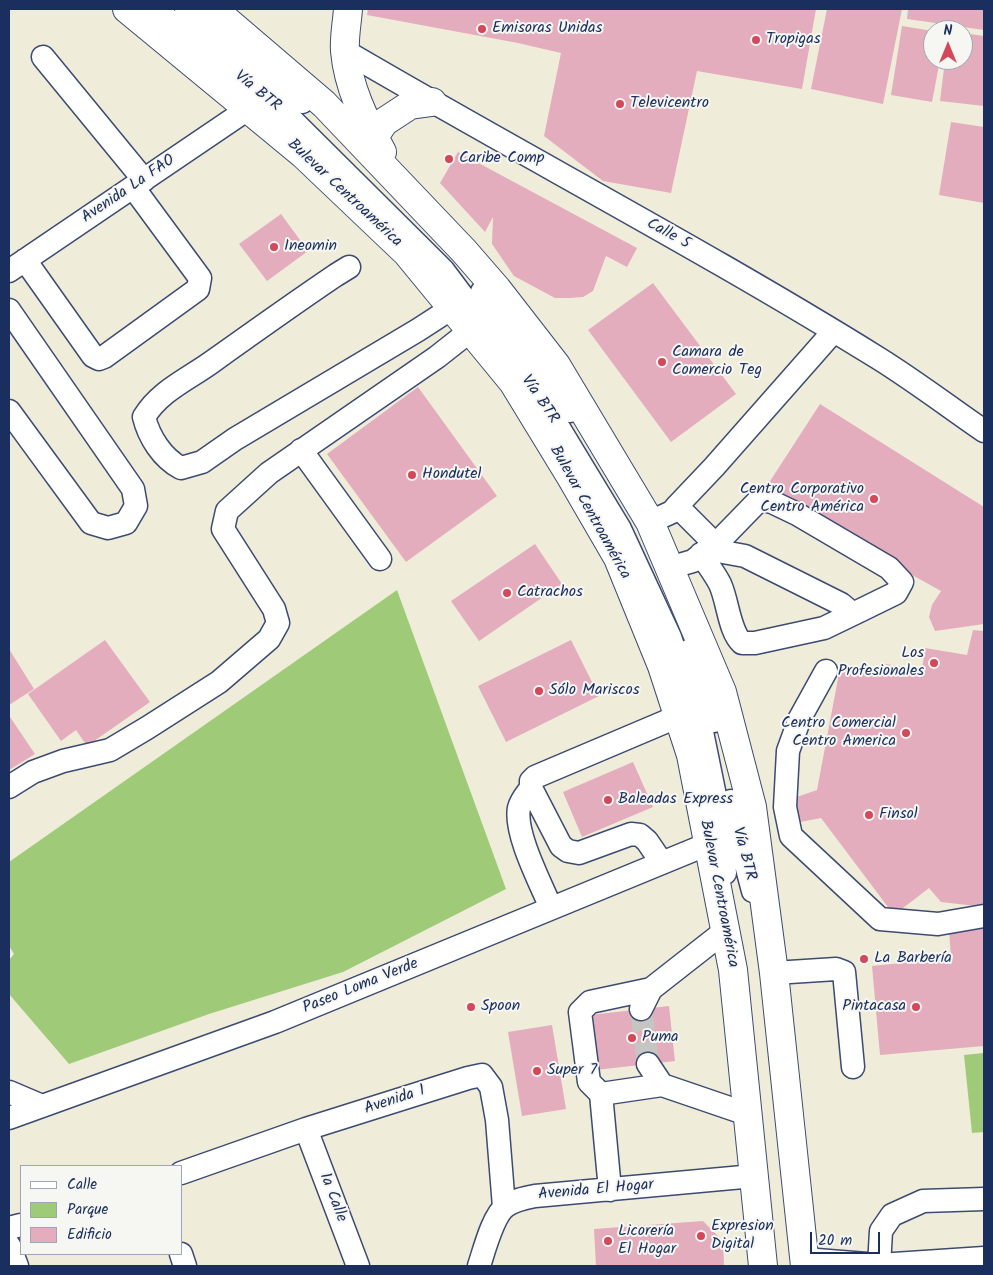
<!DOCTYPE html>
<meta charset="utf-8">
<style>
body{margin:0}
#map{position:relative;width:993px;height:1275px;overflow:hidden;background:#f0ecda;font-family:Kalam,sans-serif}
canvas{display:block}
.frame{position:absolute;inset:0;border:10px solid #1b2f5e;pointer-events:none}
.legend{position:absolute;left:20px;top:1165px;width:162px;height:90px;box-sizing:border-box;background:#f6f6f2;border:1px solid #9ea6b7;margin:0;padding:6px 9px;list-style:none;font-size:15px;color:#1b2f5e}
.legend li{display:flex;align-items:center;gap:10px;height:25px}
.legend b{width:25px;border:1px solid #9ea6b7}
.north{position:absolute;left:923px;top:20px;width:50px;height:50px;box-sizing:border-box;background:#f6f6f2;border:1px solid #9ea6b7;border-radius:50%;rotate:0deg;font-size:14px;font-weight:700;line-height:20px;text-align:center;color:#1b2f5e}
.north::after{content:'';display:block;margin:auto;width:18px;height:22px;background:#d1495b;clip-path:polygon(50% 0,100% 100%,50% 72%,0 100%)}
.scale{position:absolute;left:810px;top:1232px;width:70px;height:22px;box-sizing:border-box;border:2px solid #1b2f5e;border-top:0;padding-left:6px;font-size:15px;line-height:18px;white-space:nowrap;color:#1b2f5e;-webkit-text-stroke:4px #f6f6f2;paint-order:stroke}
</style>
<div id="map">
<canvas width="993" height="1275"></canvas>
<div class="frame"></div>
<ul class="legend">
<li><b style="height:6px;background:#fff"></b>Calle</li>
<li><b style="height:14px;background:#9fcb78"></b>Parque</li>
<li><b style="height:14px;background:#e3adbd"></b>Edificio</li>
</ul>
<div class="north">N</div>
<div class="scale">20 m</div>
</div>
<script>
const context = document.querySelector('canvas').getContext('2d');
context.lineJoin = 'round';
function fill(path, color) { context.fillStyle = color; context.fill(path, 'evenodd'); }
function strokePath(path, color, width, dash) { context.strokeStyle = color; context.lineWidth = width; context.lineCap = dash ? 'butt' : 'round'; context.setLineDash(dash || []); context.stroke(path); }
function label(font, color, halo, rows, align = 'center') {
  context.font = font + ' Kalam,sans-serif'; context.lineWidth = 4; context.setLineDash([]); context.textBaseline = 'middle'; context.strokeStyle = halo; context.fillStyle = color; for (const [text, x, y, turn = 0] of rows) {
    context.save(); context.translate(x, y); context.rotate((+turn || 0) * Math.PI / 180); context.textAlign = isNaN(turn) ? turn : align; if (halo) context.strokeText(text, 0, 0); context.fillText(text, 0, 0); context.restore();
  }
}
fill(new Path2D(`
 M397,590L506,889L343,972L209,1014L69,1064L9,994V960L14,954L9,946V862Z
 M984,1053V1132L972,1133L964,1055Z`), '#9fcb78');
fill(new Path2D(`
 M368,9H816L802,89L697,71L671,193L603,181L544,136L561,53L518,43L367,15Z
 M827,9H902L883,104L811,89Z
 M908,9H984V30L907,19Z
 M902,26L933,31V60H940L932,102L891,95Z
 M963,33L984,36V106L940,101L945,60H963Z
 M951,122L984,127V203L939,195Z
 M458,152L637,248L627,267L606,256L593,291L583,297L570,298H555L514,276L492,244L493,217L485,232L440,183Z
 M281,214L308,251L267,281L239,244Z
 M653,283L736,394L671,442L588,330Z
 M418,387L497,496L406,562L327,454Z
 M820,404L984,507V624L935,631L929,617L932,605L941,591L763,492Z
 M535,544L562,584L479,641L451,601Z
 M973,630L984,631V907L941,902L929,888L894,915L821,818L795,823L791,799L817,790L840,668L883,676L886,664L922,670L925,648L967,655Z
 M105,640L150,702L87,746L76,730L61,741L28,694Z
 M571,640L599,696L506,742L478,686Z
 M9,649L34,689L9,705Z
 M10,717L35,754L9,770V718Z
 M633,762L653,807L582,837L563,792Z
 M984,927V1046L880,1055L872,966L951,958L949,930Z
 M669,1006L675,1061L596,1070L590,1015Z
 M552,1025L566,1109L522,1116L508,1032Z
 M703,1221L723,1241L724,1266H596L594,1229Z`), '#e3adbd');
strokePath(new Path2D(`
 M641,1009L648,1064`), '#c5c6c1', 22, [22, 11]);
const minor = new Path2D(`
 M155,9L292,120L443,270L548,410L620,529L670,637L702,732L721,825L725,873
 M186,9L302,102
 M345,51C522,155 704,250 878,358C915,381 949,407 984,431
 M43,57L144,180
 M25,260L93,356L99,359L104,357L198,289L200,278L133,187
 M349,267L336,275C293,304 251,334 209,364C186,380 159,392 144,417C149,437 162,458 181,468L202,462L235,439L418,330L452,308
 M9,271L248,109
 M482,292L530,354L570,411
 M9,310L133,489L136,506L126,523L108,528L91,523L9,411
 M301,450L380,559
 M650,522L672,512L677,506L714,467L833,332
 M701,554C707,564 715,574 720,584C728,601 729,631 742,643H755L824,628L853,614
 M669,568L693,561L724,536L760,499L772,502L797,514L889,568L902,582L896,593L853,614L841,604L745,556L723,552L677,506
 M690,650L703,683L714,721
 M826,671L800,718L788,751L785,807L791,836L880,919L938,924L984,916
 M9,787L33,772L63,761L110,750L147,728L219,682L269,639L278,623L274,609L223,529L227,511L269,473L437,357L470,331
 M531,788C526,795 521,800 519,808C514,833 541,884 551,908
 M731,801L735,823L753,891
 M662,863L647,841L640,835L631,834L579,853L568,851L561,846L531,788V781L535,777L679,716
 M774,973L836,969L844,972L853,1067
 M641,1009L651,989L725,931
 M648,1064L662,1085L747,1114
 M9,1092L42,1106
 M601,1094L662,1085
 M9,1118L275,1022L708,844
 M306,1129L358,1266
 M181,1173L306,1129L468,1078L482,1075L491,1087L497,1120L504,1207
 M610,1190L601,1094L589,1082L580,1012L590,1002L651,989
 M9,1228L21,1225
 M9,1245L17,1266
 M181,1254L185,1266
 M804,1259L879,1265L984,1258
 M479,1266C484,1251 493,1215 506,1206C514,1200 525,1198 535,1196L754,1176
 M879,1266L881,1231L892,1215L923,1201L984,1199`);
const major = new Path2D(`
 M127,9L304,155L407,253L513,382L571,477L618,558L662,666L691,755L733,970L763,1266
 M213,9L324,104L464,251L497,289L556,365L650,522L722,692L752,807L774,973L805,1266
 M348,9C347,23 344,37 345,51C348,87 365,121 382,152
 M374,137L384,122L410,105L432,102`);
strokePath(minor, '#3b4b71', 25);
strokePath(major, '#3b4b71', 30);
strokePath(minor, '#fff', 22);
strokePath(major, '#fff', 28);
for (const [x, y, r, color] of [
 [482,29,5,"#d1495b"],
 [756,40,5,"#d1495b"],
 [620,104,5,"#d1495b"],
 [449,159,5,"#d1495b"],
 [274,247,5,"#d1495b"],
 [662,362,5,"#d1495b"],
 [412,475,5,"#d1495b"],
 [874,499,5,"#d1495b"],
 [507,593,5,"#d1495b"],
 [934,663,5,"#d1495b"],
 [539,691,5,"#d1495b"],
 [906,733,5,"#d1495b"],
 [608,800,5,"#d1495b"],
 [869,815,5,"#d1495b"],
 [864,959,5,"#d1495b"],
 [471,1007,5,"#d1495b"],
 [916,1007,5,"#d1495b"],
 [632,1038,5,"#d1495b"],
 [537,1071,5,"#d1495b"],
 [701,1236,5,"#d1495b"],
 [608,1241,5,"#d1495b"]
]) { const dot = new Path2D(); dot.arc(x, y, r, 0, 2 * Math.PI); context.fillStyle = color; context.fill(dot); strokePath(dot, '#f6f6f2', 2); }
label('16px', '#1b2f5e', '#f6f6f2', [
 ["Emisoras Unidas",492,29],
 ["Tropigas",766,40],
 ["Televicentro",630,104],
 ["Caribe Comp",459,159],
 ["Ineomin",284,247],
 ["Camara de",672,353],
 ["Comercio Teg",672,371],
 ["Hondutel",422,475],
 ["Centro Corporativo",864,490,"right"],
 ["Centro América",864,508,"right"],
 ["Catrachos",517,593],
 ["Los",924,654,"right"],
 ["Profesionales",924,672,"right"],
 ["Sólo Mariscos",549,691],
 ["Centro Comercial",896,724,"right"],
 ["Centro America",896,742,"right"],
 ["Baleadas Express",618,800],
 ["Finsol",879,815],
 ["La Barbería",874,959],
 ["Spoon",481,1007],
 ["Pintacasa",906,1007,"right"],
 ["Puma",642,1038],
 ["Super 7",547,1071],
 ["Expresion",711,1227],
 ["Digital",711,1245],
 ["Licorería",618,1232],
 ["El Hogar",618,1250]
], 'left');
label('16px', '#1b2f5e', '#f6f6f2', [
 ["Vía BTR",257,92,39],
 ["Avenida La FAO",129,190,-34],
 ["Bulevar Centroamérica",344,194,43],
 ["Calle 5",668,235,29],
 ["Vía BTR",539,400,56],
 ["Bulevar Centroamérica",589,513,61],
 ["Vía BTR",743,854,75],
 ["Bulevar Centroamérica",718,894,79],
 ["Paseo Loma Verde",361,987,-22],
 ["Avenida 1",395,1101,-18],
 ["Avenida El Hogar",596,1191,-5],
 ["1a Calle",332,1198,69]
]);
</script>
